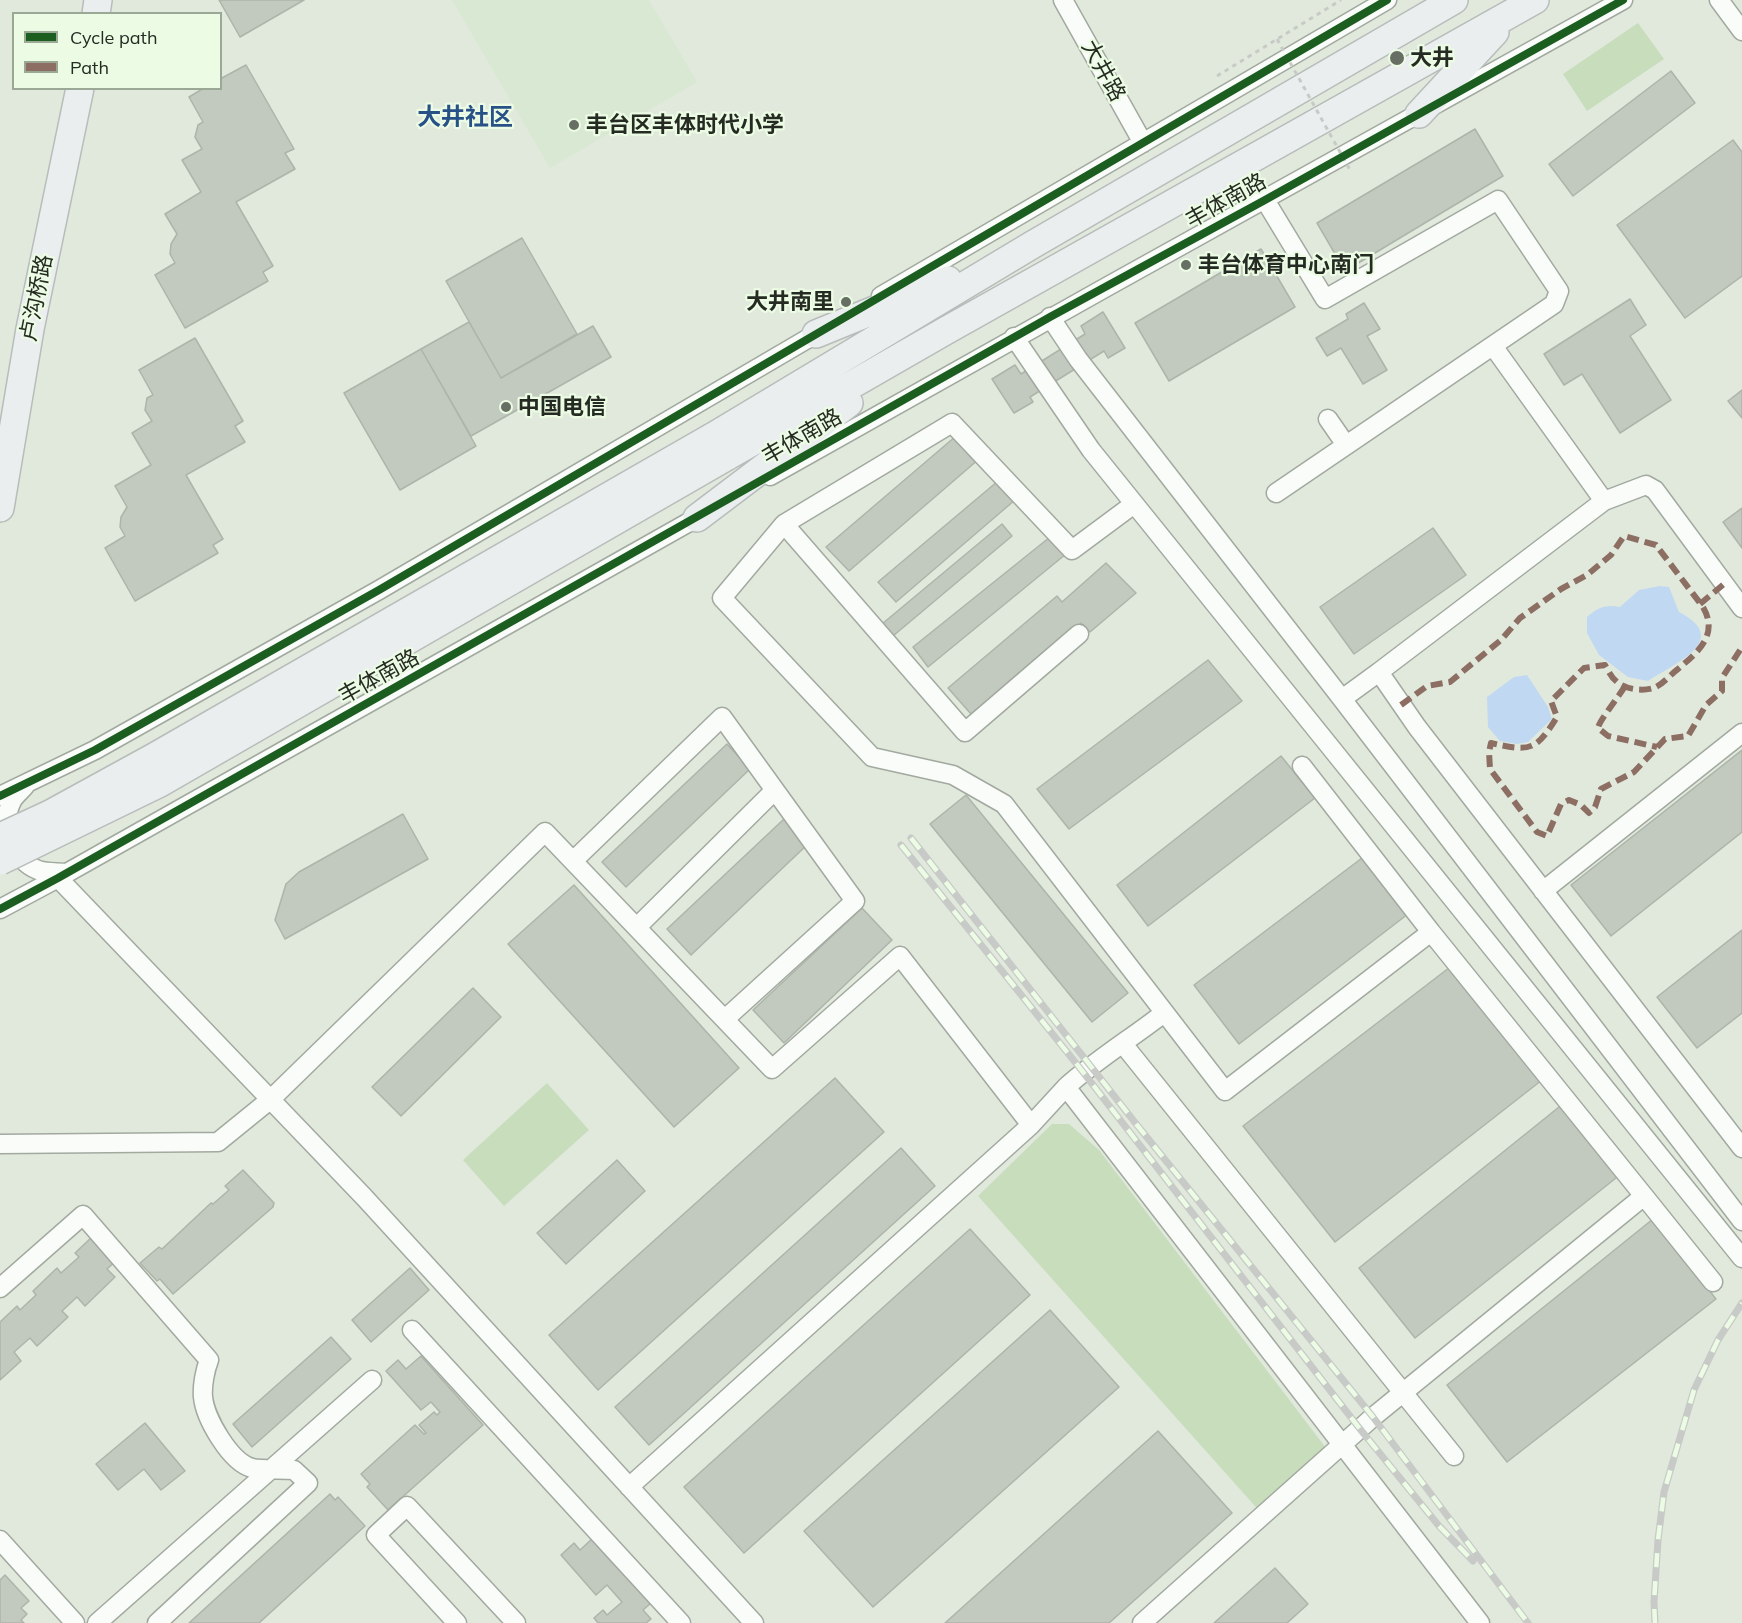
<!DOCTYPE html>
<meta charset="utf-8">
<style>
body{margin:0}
#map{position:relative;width:1742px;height:1623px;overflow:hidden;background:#e1e9dd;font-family:Mulish,sans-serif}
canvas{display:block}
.legend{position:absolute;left:12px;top:12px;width:210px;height:78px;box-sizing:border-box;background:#ecfce4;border:2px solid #9ca896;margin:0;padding:8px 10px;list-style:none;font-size:18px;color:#252b22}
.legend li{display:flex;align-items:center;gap:12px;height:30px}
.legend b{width:30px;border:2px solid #9ca896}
</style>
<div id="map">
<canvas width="1742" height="1623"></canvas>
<ul class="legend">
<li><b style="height:8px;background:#1b5e20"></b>Cycle path</li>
<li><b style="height:8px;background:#8d6e63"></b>Path</li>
</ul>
</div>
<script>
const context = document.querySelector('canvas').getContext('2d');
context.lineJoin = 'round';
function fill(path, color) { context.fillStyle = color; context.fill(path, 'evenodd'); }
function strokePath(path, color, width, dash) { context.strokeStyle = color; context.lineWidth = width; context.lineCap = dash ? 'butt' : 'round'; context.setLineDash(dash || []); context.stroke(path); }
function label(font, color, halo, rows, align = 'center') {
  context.font = font + ' Mulish,"Noto Sans SC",sans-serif'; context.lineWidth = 4.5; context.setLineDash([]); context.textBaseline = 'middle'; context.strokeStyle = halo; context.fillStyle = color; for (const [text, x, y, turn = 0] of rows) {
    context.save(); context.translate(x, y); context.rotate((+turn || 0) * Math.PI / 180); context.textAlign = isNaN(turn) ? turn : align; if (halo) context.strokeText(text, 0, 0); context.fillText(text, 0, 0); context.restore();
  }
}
fill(new Path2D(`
 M452,0H649L697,82L550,168Z`), '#d9e8d2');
fill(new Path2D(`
 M1638,23L1664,59L1587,111L1563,74Z
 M547,1083L589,1130L504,1206L463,1160Z
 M1052,1124H1069L1099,1150L1329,1452L1263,1515L978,1196Z`), '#c7ddbc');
fill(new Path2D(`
 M1660,586L1669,587L1679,612C1733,640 1674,664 1648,681L1628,677L1599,655L1587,633V617C1598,607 1606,604 1620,607L1639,590Z
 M1527,675L1548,707L1552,719L1528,742L1517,744L1500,741L1488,727L1487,697L1514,677Z`), '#c0d8f2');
const building = new Path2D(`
 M219,0H304L240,37Z
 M246,65L294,149L285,153L295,169L236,202L273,266L263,272L268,281L185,328L155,275L175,263L170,254L171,244L177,234L165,214L201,192L182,160L202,149L195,137L198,125L203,122L189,97L204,88H220V79Z
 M1671,71L1695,103L1573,196L1549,164Z
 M1475,129L1503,176L1345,271L1317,223Z
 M1733,140L1742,152V276L1685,318L1617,225Z
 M522,238L577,334L501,378L446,281Z
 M1261,249L1295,307L1169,381L1135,323Z
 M1630,299L1646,325L1630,336L1671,400L1620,433L1582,374L1564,385L1544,354Z
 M1364,303L1380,329L1367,336L1387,370L1363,384L1341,348L1327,356L1316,338L1348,319L1346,314Z
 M1103,312L1125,348L1108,358L1104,351L1030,397L1033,402L1014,413L992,379L1015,365L1021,374L1085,334L1081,326Z
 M469,322L501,378L593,326L611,357L471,436L421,349Z
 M195,338L243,421L235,426L245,442L186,475L223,539L213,545L218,553L135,601L105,548L125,536L120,527L121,517L127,507L115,486L151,465L132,433L152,421L145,410L147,398L153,395L139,370Z
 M421,349L476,446L400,490L344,393Z
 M1742,390V418L1728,401Z
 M956,436L979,459L849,571L826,547Z
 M998,481L1015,500L896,602L878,582Z
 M1742,508V548L1723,522Z
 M1002,524L1012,536L893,636L882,624Z
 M1433,528L1466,575L1354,654L1320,607Z
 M1050,537L1066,554L928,667L913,647Z
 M1106,563L1136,593L1090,632L1081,623L971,714L948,688L1057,596L1062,602Z
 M1208,660L1242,701L1069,829L1037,789Z
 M727,744L750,769L626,887L602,862Z
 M1742,750V832L1611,936L1571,885Z
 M1281,756L1315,798L1148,926L1117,885Z
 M966,795L1128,993L1092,1022L930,824Z
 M403,814L428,859L285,939L275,920L286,884L299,872Z
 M784,819L808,844L691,955L667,929Z
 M1362,858L1408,914L1239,1044L1194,985Z
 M574,885L739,1068L674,1127L508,944Z
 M862,908L892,940L784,1043L753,1010Z
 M1742,930V1013L1697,1048L1657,997Z
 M1454,964L1542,1080L1335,1242L1243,1126Z
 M473,988L501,1017L401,1116L372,1087Z
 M835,1078L884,1132L598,1390L549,1335Z
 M1564,1103L1621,1174L1415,1338L1359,1268Z
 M901,1148L935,1186L649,1445L615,1407Z
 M617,1160L645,1191L566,1264L537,1233Z
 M243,1170L274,1203L273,1207L173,1294L160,1279L157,1281L140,1263L159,1247L162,1249L211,1203L213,1204L229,1190L225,1186Z
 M1653,1219L1716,1299L1507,1462L1447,1385Z
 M970,1229L1030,1295L744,1553L684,1487Z
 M93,1236L116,1261L107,1269L115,1277L85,1306L77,1297L62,1311L68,1317L37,1346L30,1338L14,1352L21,1361L0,1380V1322L17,1306L20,1310L36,1295L33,1291L57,1268L61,1273L79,1257L75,1253Z
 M410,1268L429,1290L371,1342L352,1320Z
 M1050,1310L1119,1387L873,1607L804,1531Z
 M331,1337L351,1359L252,1447L233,1424Z
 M421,1356L483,1425L388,1510L367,1487L370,1484L361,1474L415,1425L424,1434L426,1433L419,1425L434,1412L437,1415L440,1412L431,1402L421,1410L386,1371L398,1360L406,1369Z
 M145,1423L185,1471L161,1490L144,1469L118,1490L96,1464Z
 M1158,1431L1232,1513L1109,1623H945Z
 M330,1494L335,1500L338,1497L365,1526L259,1623H189Z
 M593,1538L651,1603L643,1610L651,1619L646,1623H598L594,1618L603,1610L607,1615L622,1602L607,1585L596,1595L561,1555L574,1543L580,1550Z
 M1275,1568L1308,1604L1287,1623H1214Z
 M5,1575L29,1601L21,1608L27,1614L21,1620L24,1623H0V1580Z`);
fill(building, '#c2c9bf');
strokePath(building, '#adb4aa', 1.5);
const minor = new Path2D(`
 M1063,0L1143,143
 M1719,0L1742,31
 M1265,200L1325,299L1498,200L1559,291L1554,304L1276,493
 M881,296L1387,0
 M1050,317L1078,359L1342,699L1742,1221
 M1014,337L1091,450L1742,1258
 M1328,419L1346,445
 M770,476C1053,315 1339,159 1623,0
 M1604,501L1646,485L1655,490L1742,608
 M784,524L722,598L872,757L953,775L1004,804L1225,1091L1431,932L1302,766
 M1079,634L965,732L784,524L952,423L1072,550L1134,504
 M1379,672L1604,501L1493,346
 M1342,699L1379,672L1417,727L1742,1148
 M25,786C21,791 15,795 12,801C0,824 12,860 38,870C46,873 58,872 67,873
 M0,796L95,750L379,590L826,328
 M573,861L722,717L855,901L725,1019
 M58,878L364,1197L754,1623
 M1543,891L1742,733
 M0,909L58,878L707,512
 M637,927L774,791
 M1123,1044L1454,1456
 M1066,1087C1097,1059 1132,1038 1164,1013
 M0,1144L218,1142L271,1099L545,832L772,1069L900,956L1031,1125L1066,1087L1480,1623
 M1644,1196L1713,1282
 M0,1288L83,1215L209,1360C205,1370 202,1386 203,1397C205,1418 230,1462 252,1468C259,1470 284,1469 294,1470L308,1483L157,1623
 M412,1330L681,1623
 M629,1487L1031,1125
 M0,1540L75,1623
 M97,1623L372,1380
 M457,1623L376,1535L407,1506L516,1623
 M1142,1623L1373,1417L1644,1196L1431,932`);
const highway = new Path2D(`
 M96,14L98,0
 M1419,114L1495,32
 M816,334L948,280
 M712,437L1032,245L1454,0
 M726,457L947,330L1535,0
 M0,508L30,329L80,88
 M697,518L849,403`);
strokePath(minor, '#a2a99f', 21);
strokePath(highway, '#b7bdba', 30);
strokePath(new Path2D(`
 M1217,76L1341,0`), '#c8cac6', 3, [4.5, 4.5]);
strokePath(minor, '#fafcfa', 18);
strokePath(highway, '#ebeeef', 27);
const rail = new Path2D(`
 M911,838L1137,1125L1373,1417L1528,1623
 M901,845L1083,1072L1360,1429L1439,1526L1473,1561
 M1655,1623L1654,1602L1658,1540L1664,1492L1694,1390L1718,1340L1742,1303`);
strokePath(rail, '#c8cac7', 7);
strokePath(rail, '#ecfce4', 4.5, [14]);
const highwayBridge = new Path2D(`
 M0,837L50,814L154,757L712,437
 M0,861L160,783L726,457`);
strokePath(highwayBridge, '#b7bdba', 30, []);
strokePath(new Path2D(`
 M1277,39L1350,170`), '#c8cac6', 3, [4.5, 4.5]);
strokePath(highwayBridge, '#ebeeef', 27);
strokePath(new Path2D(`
 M1700,604L1724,584
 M1625,686C1620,695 1599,721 1598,728L1608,736L1657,747
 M1401,705L1427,686L1450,682L1501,640L1520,618L1561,589L1587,575L1611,555L1624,536L1656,545L1703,607C1719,635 1698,652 1678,669C1671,674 1664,683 1656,687C1645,692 1625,690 1616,681C1611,677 1608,670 1605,665L1584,668L1551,701L1557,717C1536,751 1530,752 1491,743L1489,752L1490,769L1537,832L1547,836L1561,804L1569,800L1581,805L1589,813L1595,807L1601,789L1634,772L1665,739L1688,736L1706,705L1722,691V678L1742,647`), '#8d6e63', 6, [12, 6]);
strokePath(new Path2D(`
 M0,796L95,750L379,590L1387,0
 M0,909L58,878L1050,317L1265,200L1623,0`), '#1b5e20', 8);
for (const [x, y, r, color] of [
 [1397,58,8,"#676e63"],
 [574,125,6,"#676e63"],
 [1186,265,6,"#676e63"],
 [846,302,6,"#676e63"],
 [506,407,6,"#676e63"]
]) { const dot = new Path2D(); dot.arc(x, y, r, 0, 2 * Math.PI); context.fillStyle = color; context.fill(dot); strokePath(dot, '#ecfce4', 2); }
label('bold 22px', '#252b22', '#ecfce4', [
 ["大井",1410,58],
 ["丰台区丰体时代小学",586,125],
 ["丰台体育中心南门",1198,265],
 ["大井南里",834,302,"right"],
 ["中国电信",518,407]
], 'left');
label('22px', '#252b22', '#ecfce4', [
 ["大井路",1103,71,61],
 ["丰体南路",1226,201,-29],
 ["卢沟桥路",37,298,-79],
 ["丰体南路",802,437,-30],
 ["丰体南路",379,677,-29]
]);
label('bold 24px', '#285187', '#ecfce4', [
 ["大井社区",465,118]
]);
</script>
